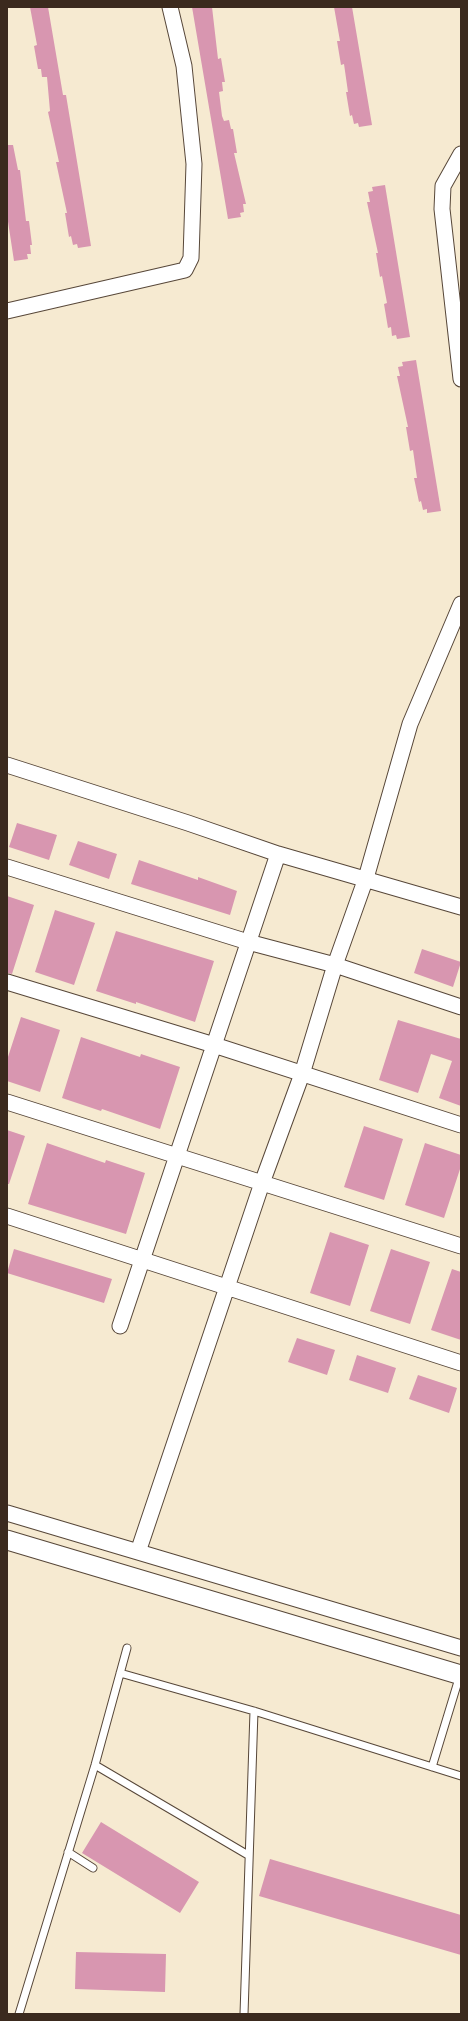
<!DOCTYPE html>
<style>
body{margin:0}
#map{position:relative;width:468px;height:2021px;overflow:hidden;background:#f6ead1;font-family:Pangolin,sans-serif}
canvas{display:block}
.frame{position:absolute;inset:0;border:8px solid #3b2a1e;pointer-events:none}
</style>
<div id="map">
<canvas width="468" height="2021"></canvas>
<div class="frame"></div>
</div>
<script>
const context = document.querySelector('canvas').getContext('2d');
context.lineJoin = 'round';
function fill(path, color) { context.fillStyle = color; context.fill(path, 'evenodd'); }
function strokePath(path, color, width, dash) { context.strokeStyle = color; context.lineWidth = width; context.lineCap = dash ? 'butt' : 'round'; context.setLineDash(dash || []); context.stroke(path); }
fill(new Path2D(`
 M30,7H48L63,95H66L91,246L78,248L77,244L73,245L71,236L69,237L65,213H67L56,162H59L48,112L50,111L47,77H42L41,69H38L34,46L37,45Z
 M192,7H212L218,59L221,58L225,82H222L223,91L219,92L222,116L224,121L229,120L231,129H233L237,153H234L246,204H243L244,212L240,213L241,217L228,219Z
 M334,7H352L372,125L359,127L358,123L354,124L352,115L350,116L346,92H348L344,64L341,65L337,41H340Z
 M7,145H13L18,170H20L26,221H29L32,245H30L31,254H27L28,259L14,261L7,215Z
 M385,185L410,337L397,339L396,335L392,336L391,327L388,328L384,304L387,303L382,276L380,277L376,253H378L367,202H370L368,192L373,191L372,187Z
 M416,360L441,511L427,513V509L423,510L421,501L419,502L414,478H417L413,450L410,451L406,427H408L397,376H400L398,367L403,366L402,362Z
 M17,823L57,835L49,860L9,847Z
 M78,841L117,854L109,879L69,865Z
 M139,860L198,880V877L237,891L230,915L131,884Z
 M7,896L34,905L12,974L7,973Z
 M55,910L95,923L74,985L35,972Z
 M116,931L214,961L195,1022L136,1002V1004L96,991Z
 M422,949L461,962L453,987L414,973Z
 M21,1017L60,1030L40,1092L7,1081V1060Z
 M398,1020L461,1039V1106L439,1098L452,1061L431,1054L418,1093L379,1080Z
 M81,1037L140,1057L141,1054L180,1067L160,1129L102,1109L101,1111L62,1098Z
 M364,1126L403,1139L384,1200L344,1187Z
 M7,1130L25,1136L9,1184H7Z
 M47,1143L105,1163L106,1160L145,1173L126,1234L28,1204Z
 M425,1143L461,1155V1166L444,1218L405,1205Z
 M330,1232L369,1245L350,1306L310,1293Z
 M14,1249L112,1279L104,1303L7,1273Z
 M391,1249L430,1262L410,1324L370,1311Z
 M452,1269L461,1272V1340L431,1330Z
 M297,1338L335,1350L327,1375L288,1362Z
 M357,1355L396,1368L388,1393L349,1380Z
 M418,1375L457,1388L449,1413L409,1399Z
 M101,1822L199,1882L180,1913L82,1853Z
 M270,1859L461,1915V1955L259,1896Z
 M76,1952L166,1954L165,1992L75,1989Z`), '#d896b0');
const service = new Path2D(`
 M120,1673L254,1711L461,1776
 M95,1765L248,1855
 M432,1767L460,1675
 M68,1852L93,1868
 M19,2014L95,1765L127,1648
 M244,2014L254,1711`);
const minor = new Path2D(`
 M461,154L443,186L442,209L461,379
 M7,311L185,270L191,258L194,164L184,66L170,7
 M7,765L188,823L278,854L461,907
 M7,867L248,942L335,965L461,1007
 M7,982L214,1045L461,1125
 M7,1102L461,1246
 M7,1216L461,1363
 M120,1326L278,854
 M7,1513L461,1648
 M138,1552L262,1183L302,1074L335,965L366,878L410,724L461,604`);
const tertiary = new Path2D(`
 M7,1540L461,1675`);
strokePath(service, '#574739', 9);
strokePath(minor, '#574739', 17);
strokePath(tertiary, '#574739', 21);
strokePath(service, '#fff', 7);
strokePath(minor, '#fff', 15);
strokePath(tertiary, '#fff', 19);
</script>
